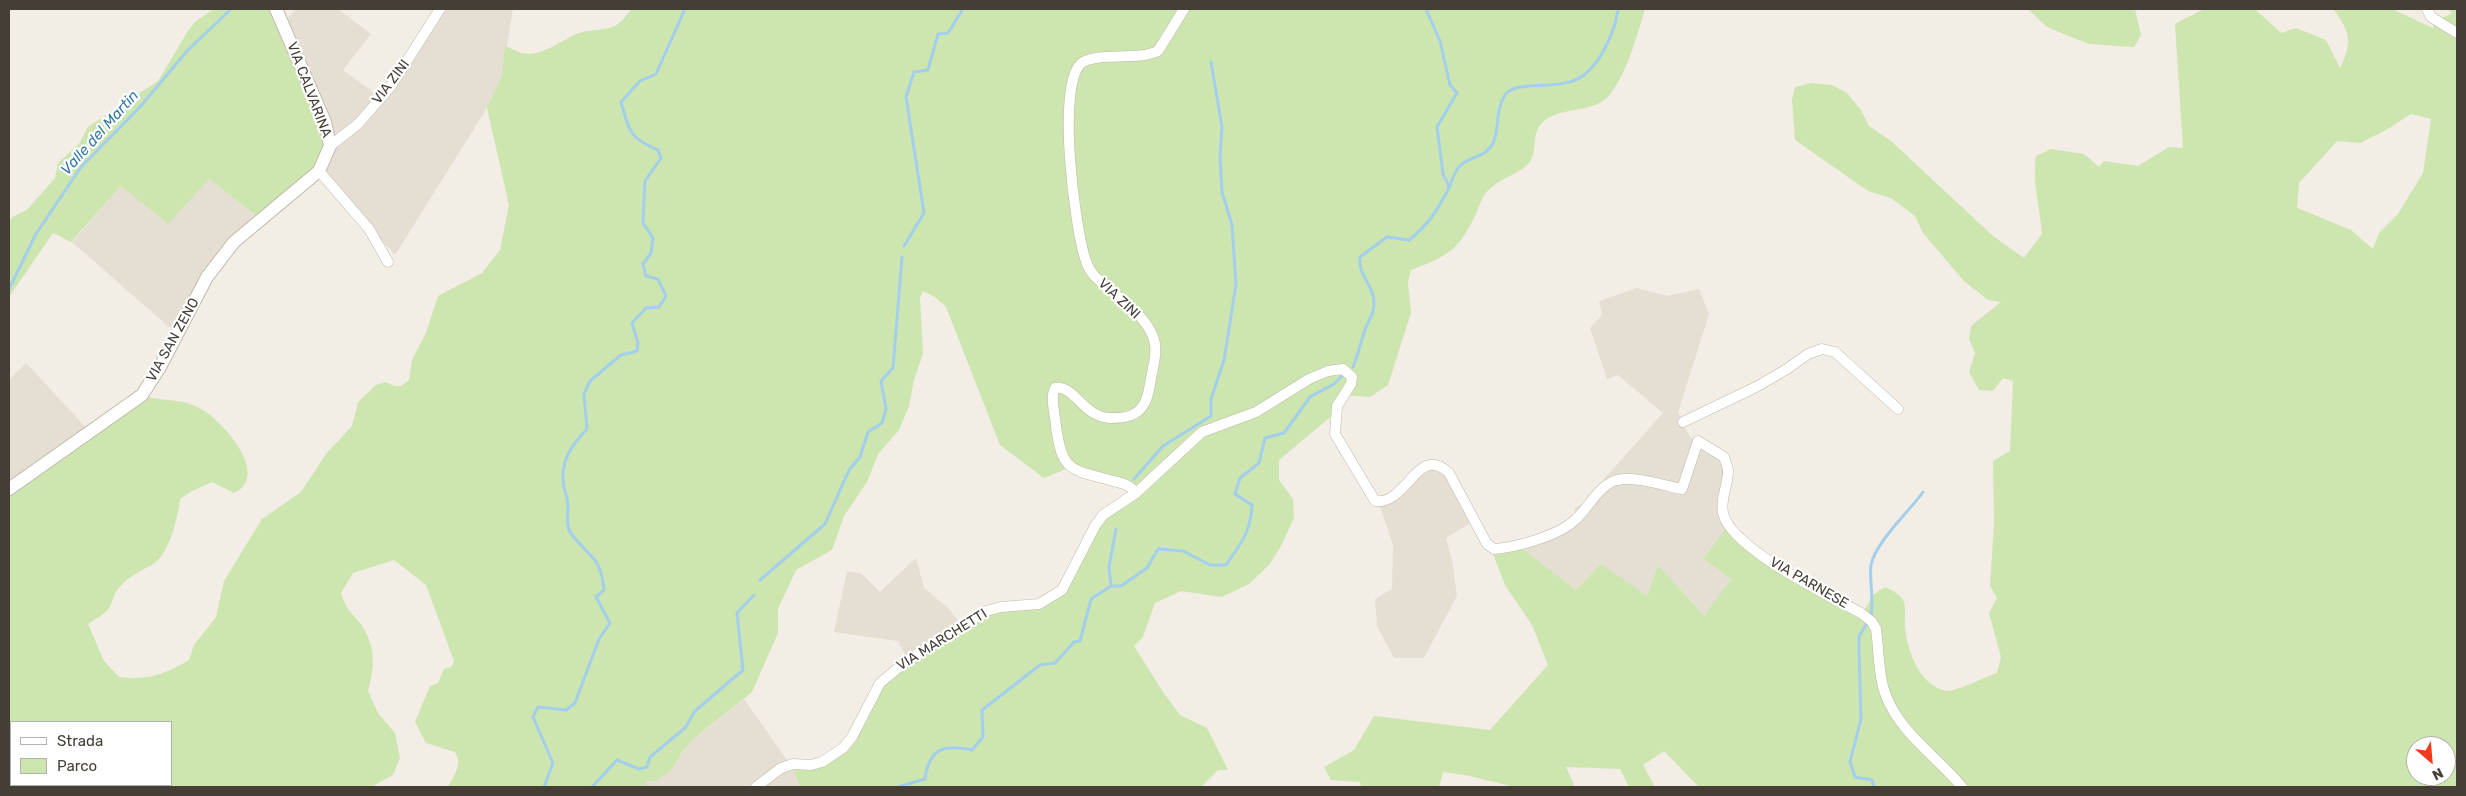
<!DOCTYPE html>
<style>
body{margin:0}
#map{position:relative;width:2466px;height:796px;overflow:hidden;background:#f2ede5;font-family:Rubik,sans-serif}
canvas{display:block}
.frame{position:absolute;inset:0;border:10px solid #443e35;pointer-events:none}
.legend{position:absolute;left:10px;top:721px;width:162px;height:65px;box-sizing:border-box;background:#fff;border:1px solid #b4b2ae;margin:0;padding:6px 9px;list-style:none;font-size:15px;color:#443e35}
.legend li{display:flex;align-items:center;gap:10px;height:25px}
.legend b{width:25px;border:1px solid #b4b2ae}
.north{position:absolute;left:2406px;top:736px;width:50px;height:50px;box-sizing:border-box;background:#fff;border:1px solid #b4b2ae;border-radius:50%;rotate:153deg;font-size:14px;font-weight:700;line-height:20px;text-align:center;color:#443e35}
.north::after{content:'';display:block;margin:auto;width:18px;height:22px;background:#f13a1c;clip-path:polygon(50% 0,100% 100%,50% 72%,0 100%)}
</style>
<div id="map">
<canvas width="2466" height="796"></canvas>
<div class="frame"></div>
<ul class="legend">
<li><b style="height:6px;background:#fff"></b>Strada</li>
<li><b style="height:14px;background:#cde5af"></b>Parco</li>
</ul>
<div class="north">N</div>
</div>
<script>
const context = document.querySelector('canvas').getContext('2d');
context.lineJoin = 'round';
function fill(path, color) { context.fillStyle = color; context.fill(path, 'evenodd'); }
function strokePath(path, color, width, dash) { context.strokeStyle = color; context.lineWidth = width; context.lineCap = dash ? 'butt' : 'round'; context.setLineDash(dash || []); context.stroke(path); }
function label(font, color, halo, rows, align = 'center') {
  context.font = font + ' Rubik,sans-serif'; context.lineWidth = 4.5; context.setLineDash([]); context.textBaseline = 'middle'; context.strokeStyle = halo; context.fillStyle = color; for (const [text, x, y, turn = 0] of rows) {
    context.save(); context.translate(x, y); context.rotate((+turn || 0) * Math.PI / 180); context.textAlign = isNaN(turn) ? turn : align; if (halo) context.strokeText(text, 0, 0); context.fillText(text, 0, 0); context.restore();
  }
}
fill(new Path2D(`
 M296,9H338L371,34L343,70L377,95L439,9H513L502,75L487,108L395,255L319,171L283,23Z
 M209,179L262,220L234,242L177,334L72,242L121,186Z
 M1637,288L1667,296L1699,289L1709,314L1678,412L1690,437L1717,452L1725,461V529L1703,559L1731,579L1704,617L1658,565L1647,596L1576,590L1519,546L1573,523L1575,508L1595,496L1605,486L1604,479L1663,413L1618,375L1607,379L1590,328L1602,315L1599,301Z
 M26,363L90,432L16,485L9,477V380Z
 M1428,465L1452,480L1472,522L1446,538L1452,560L1457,596L1424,658H1394L1377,626L1375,599L1392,589L1393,545L1379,504Z
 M916,558L924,588L950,610L963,628L908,661L898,641L834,632L847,571L862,574L880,592Z
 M744,699L792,767L800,787H648L646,781L673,768L682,752L693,739Z`), '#e5dfd3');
fill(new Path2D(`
 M213,9H276L330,146L319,171L262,220L209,179L168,224L121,186L71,242L53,233L9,297V224L12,217L27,210L55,178L58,163L79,144L88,127L158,81L188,31L195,22Z
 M631,9H1645C1636,38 1629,68 1611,93C1595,116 1557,104 1540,125C1532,136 1537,151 1530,162C1520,174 1503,177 1492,187C1482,194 1480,205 1475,216C1457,252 1447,256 1411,270L1408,282L1411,313L1388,385L1370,397L1343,395L1334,414L1279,460V480L1293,499L1294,518L1280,548L1269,565L1249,584L1222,597L1181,591L1155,603L1143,637L1134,646L1163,692L1180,715L1207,728L1228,770H1218L1201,787H800L792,767L837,755L885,680L984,614L1053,600L1097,524L1136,491L1066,469L1044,478L1000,445L946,307L935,297L923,291L920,298L923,354L914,380L909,406L899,430L878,454L867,482L844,516L832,550L796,570L778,609V633L752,692L693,739L682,752L673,768L656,781H646L648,787H448C454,775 463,765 455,752L426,743L415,722L430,686L438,683L444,669L451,667L454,661L426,585L394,560L353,573L341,593C347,612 349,609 360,623C376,645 375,666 368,691L378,713L395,733L400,758L393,775L371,787H9V489L142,395C163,403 177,397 197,407C219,416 273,475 234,493L212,482L190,492L180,499C178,517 169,555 153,564C141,571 128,576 119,588C113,594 113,602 109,608C104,615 95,619 88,624L104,661L119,677C144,681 167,674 189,660L194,645L216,617L224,581L262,519L301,492L326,454L352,426L358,402L376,385L386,382C396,388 400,388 409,380L412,360L426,333L438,296L482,273L500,250L509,205L487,108L502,75L505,46C511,48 521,54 527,54C544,54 560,42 574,35C586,29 605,31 615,26C622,22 627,15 631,9ZM11,722H171V785H11Z
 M2028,9H2135L2141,35L2134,47L2089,44L2047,27Z
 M2204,9L2256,10L2281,33L2296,28L2326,40L2340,68C2353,42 2350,31 2333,9H2392L2433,28V23L2452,13L2447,9H2457V787H1699L1664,751L1643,765L1655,787H1629L1620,769L1566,767L1575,787H1515L1465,775L1443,772L1439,787H1361L1360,782L1331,780L1324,767L1354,750L1374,716L1490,730L1548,665L1532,625L1505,585L1491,549L1519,546L1576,590L1601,564L1647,596L1658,565L1704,616L1731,579L1703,559L1725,529L1861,615L1874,594L1885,587C1892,590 1899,594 1903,600C1907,608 1904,618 1905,627C1907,651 1921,690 1950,691C1955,691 1989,676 1997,673L2001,657L1989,613L1997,598L1990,586L1994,524L1993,461L2010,451L2013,381L2003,378L1993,391L1979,390L1969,372L1975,353L1969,339L1971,326L2001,302L1988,300L1964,281L1923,233L1915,216L1891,198L1868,191L1795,140L1792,100L1795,87L1811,83L1832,85L1847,93L1861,110L1869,126L1891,141L1993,236L2024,258L2042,234C2040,205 2032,185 2036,156L2051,149L2084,154L2099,167L2104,161L2138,166L2169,147L2183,148L2175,24ZM2411,114L2431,119L2423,173L2398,214L2379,233L2373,249L2351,230L2297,208L2299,183L2337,141L2360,143L2386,130ZM2416,746H2446V776H2416Z`), '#cde5af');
strokePath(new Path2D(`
 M1426,9L1440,41L1450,85L1457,93L1437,127L1443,174L1449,186
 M904,246L924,213L906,97L914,72L928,70L938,34L948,33L963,9
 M9,289L36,234L81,167L140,107L187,51L231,9
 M1353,367C1358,355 1360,345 1364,333C1367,321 1375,315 1374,301C1373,284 1357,274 1360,257L1387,237L1409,240C1428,225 1437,211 1448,190C1453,181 1452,174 1460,166C1469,156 1486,158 1493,143C1500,128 1495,110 1505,95C1517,78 1561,93 1584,75C1598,64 1608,44 1614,27C1616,21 1616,15 1619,9
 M1134,479L1163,446L1211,416V399L1224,360L1236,285L1232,225L1222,192L1220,157L1222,127L1211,62
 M760,580L825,524L849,470L860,457L868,432L882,423L886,409L881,381L893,368L902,257
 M1111,586L1109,567L1116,529
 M1871,615C1874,597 1869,579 1871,565C1876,541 1909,512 1923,492
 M1866,625L1859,636V650L1861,719L1850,762L1855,777L1872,780L1874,787
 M544,787L553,763L533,717L538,707L566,710L575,703L599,639L610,623L596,597L604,590C601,556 589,557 572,535C565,526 568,516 568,505C568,499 565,493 564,487C559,462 571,446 587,429L584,394L590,381L621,355L637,351L638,343L632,323L646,308L659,307L666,296L658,279L646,276L643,264L651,253L653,238L643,223L645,181L661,158L658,150C628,137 630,132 621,102L640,81L656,74L685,9
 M592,787L617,760L639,769L647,767L650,757L685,728L695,711L743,670L737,613L754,595
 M898,787L925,779C929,748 944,744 972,750L983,737L982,710L1040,665L1055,663L1074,642L1080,641L1091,599L1111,586H1121L1147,568L1158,549L1183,551L1210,565H1226C1241,543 1251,532 1252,505L1235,494L1240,478L1259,463L1265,438L1284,433L1310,397L1334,384L1342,376`), '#a3cfed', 3);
const minor = new Path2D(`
 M2427,9L2431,17L2457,33
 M330,146L358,124L391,86L440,9
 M319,171L369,229L388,262
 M1683,422L1756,387L1787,369L1808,354L1822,349L1835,352L1898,409
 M1136,493C1130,485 1123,483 1113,481C1071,469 1062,473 1056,426C1055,414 1050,398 1055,388C1076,385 1082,418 1112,418C1119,418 1127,418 1134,414C1147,407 1149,391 1151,378C1153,367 1157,355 1155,344C1151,320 1124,302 1107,287C1099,280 1089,273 1086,261C1075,232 1055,79 1083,62C1101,52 1137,61 1158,51L1184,9
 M756,787L781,768L793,764L811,765L822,762L843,748L852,737L880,683L909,659L986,611L1001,607L1039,604L1062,590L1095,526L1103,515L1136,493L1202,432L1256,412L1309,379L1328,371L1343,369L1352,377L1351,384L1337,406L1335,434L1375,501C1408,505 1417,443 1449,473L1487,544L1494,549C1517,547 1559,536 1576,519C1588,508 1600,484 1617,480C1636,476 1662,485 1682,489L1698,441L1724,457C1725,461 1728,467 1728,471C1728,486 1720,498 1723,513C1730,548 1830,596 1861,613L1872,622L1876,629C1879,649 1878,674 1885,693C1899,733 1937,756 1962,787`);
const tertiary = new Path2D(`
 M9,489L142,395L160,367L207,277L234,242L319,171L330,146L325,122L276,9`);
strokePath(minor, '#bfb8ab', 11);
strokePath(tertiary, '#bfb8ab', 14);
strokePath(minor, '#fff', 10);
strokePath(tertiary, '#fff', 12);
label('14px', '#443e35', '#fff', [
 ["VIA ZINI",391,82,-53],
 ["VIA CALVARINA",309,90,69],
 ["VIA ZINI",1119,299,43],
 ["VIA SAN ZENO",173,340,-61],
 ["VIA PARNESE",1809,583,30],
 ["VIA MARCHETTI",942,640,-32]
]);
label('italic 15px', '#3379aa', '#fff', [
 ["Valle del Martin",100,133,-48]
]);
</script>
